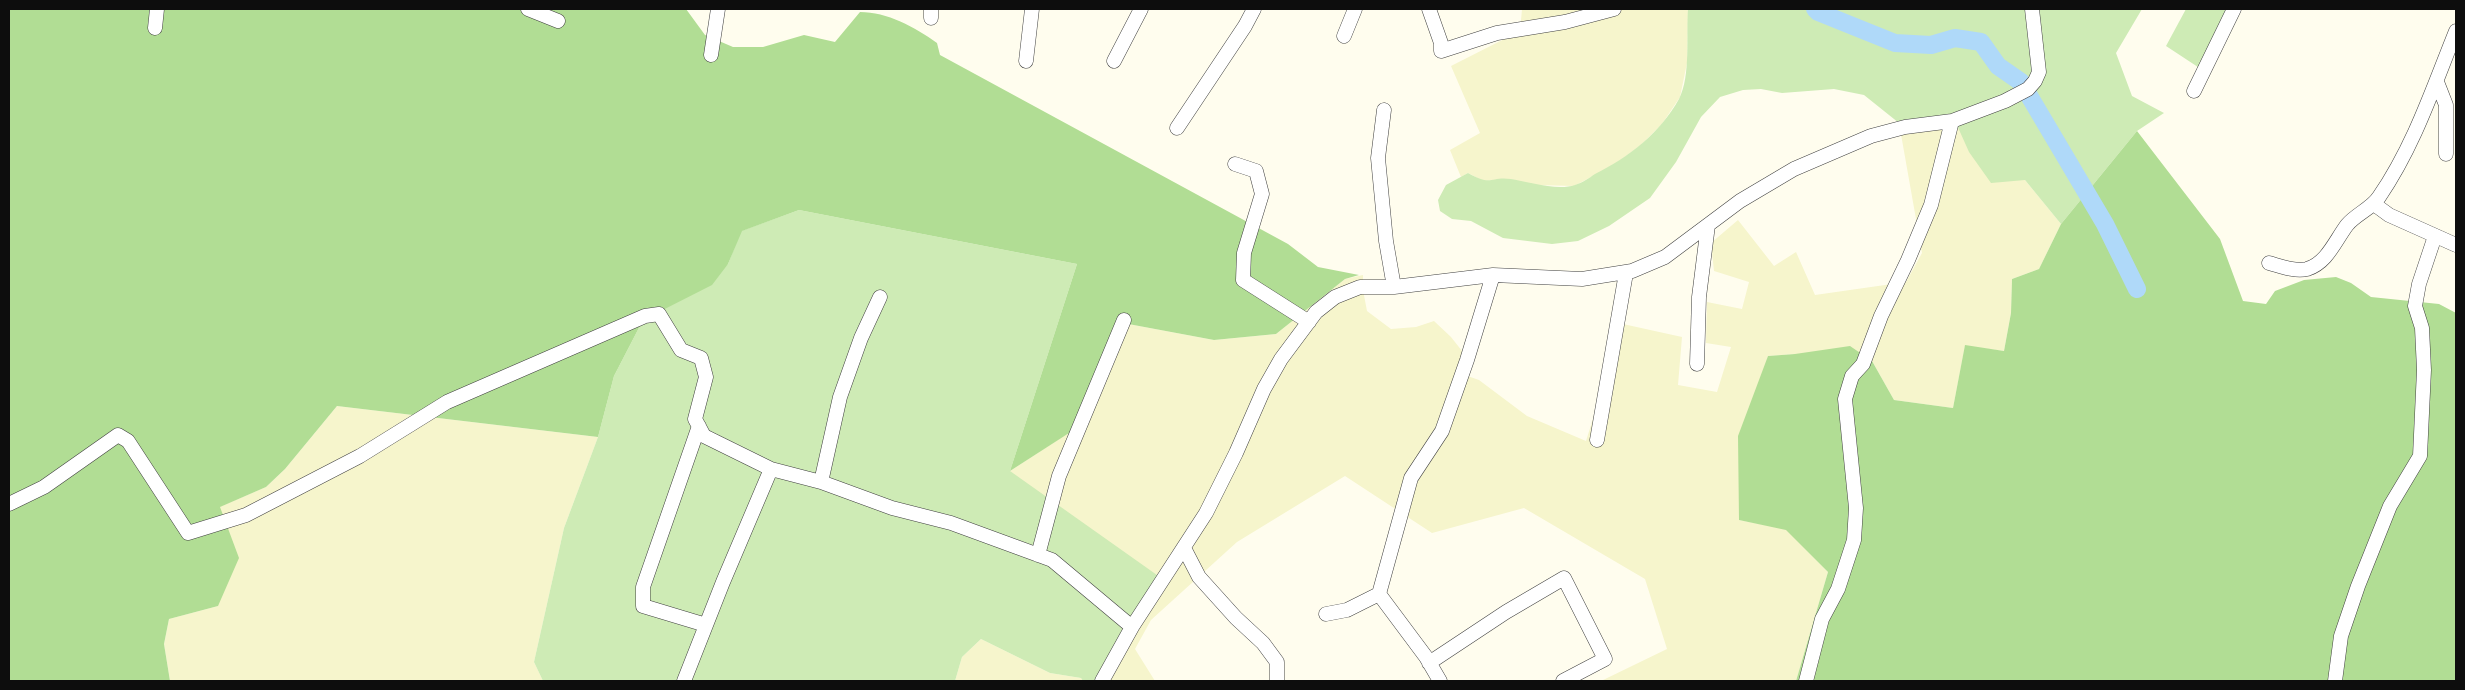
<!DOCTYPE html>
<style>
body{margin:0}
#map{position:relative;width:2465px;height:690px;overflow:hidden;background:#fffdee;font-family:"Roboto Serif",serif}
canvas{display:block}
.frame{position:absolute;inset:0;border:10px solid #0d0d0d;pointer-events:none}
</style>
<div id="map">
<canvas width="2465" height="690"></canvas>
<div class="frame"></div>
</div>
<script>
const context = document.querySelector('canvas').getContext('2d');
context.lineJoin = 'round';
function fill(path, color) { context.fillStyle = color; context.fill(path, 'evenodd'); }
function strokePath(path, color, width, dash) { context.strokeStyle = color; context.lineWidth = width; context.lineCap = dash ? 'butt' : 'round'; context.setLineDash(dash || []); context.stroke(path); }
fill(new Path2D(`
 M1522,9H1688L1687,63L1680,97L1662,124L1641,145L1614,165L1574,186L1536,185L1509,179L1483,181L1468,173L1461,177L1450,150L1480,133L1451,66L1520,31Z
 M1952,114L2025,180L2061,224L2039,269L2012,279L2011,313L2004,351L1965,346L1953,408L1894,400L1872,361L1795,354L1768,356L1739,520L1786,529L1828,572L1796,681H1601L1667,649L1645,579L1524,508L1432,533L1345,476L1237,542L1151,620L1135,649L1155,681H1095L1010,471L1082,424L1123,323L1214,340L1276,334L1345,279L1363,275V290L1367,311L1391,329L1416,327L1434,321L1451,337L1466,356L1459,373L1479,380L1527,416L1586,441L1623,324L1682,337L1678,385L1717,392L1731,347L1706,343L1707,302L1742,309L1749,282L1714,271L1711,243L1738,220L1774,266L1796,252L1815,295L1906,282L1922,253L1899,123Z
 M337,406L598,437L564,528L534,662L543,681H170L164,644L169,619L218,606L219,507L266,487L285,469Z
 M981,639L1050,673L1081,678L1083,681H955L962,657Z`), '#f6f5cc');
fill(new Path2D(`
 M1688,9H2142L2116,53L2132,96L2164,113L2137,131L2061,224L2025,180L1991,183L1969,152L1952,114L1899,123L1864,95L1834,89L1782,93L1761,89L1743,90L1720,97L1701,117L1676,162L1650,198L1609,226L1578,241L1552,244L1503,238L1471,221L1452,219L1440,211L1438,200L1446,185L1468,173C1492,187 1490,176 1511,179C1529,182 1557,191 1575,185C1582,183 1589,178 1595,174C1629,157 1660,133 1679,99C1691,76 1686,35 1688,9Z
 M2186,9H2234L2204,71L2166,46Z
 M799,210L1077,264L1010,471L1164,580L1095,681H1083L1081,678L1050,673L981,639L962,657L955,681H543L534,662L564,528L598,437L614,376L643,320L728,264L741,231Z`), '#ceebb5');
fill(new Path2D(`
 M9,9H686L705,35L733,47H763L804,35L835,42L860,12C887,12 915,27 937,43L940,55L1288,244L1318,267L1359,275L1345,279L1276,334L1214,340L1123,323L1083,424L1010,471L1077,264L799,210L742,231L728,264L712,285L643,320L614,376L598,437L337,406L285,469L266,487L220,507L239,558L218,606L169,619L164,644L170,681H9Z
 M2137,131L2220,239L2243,301L2266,304L2275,291L2304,280L2336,277L2351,283L2371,297L2439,304L2456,313V681H1796L1828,572L1786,530L1739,520L1738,436L1768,356L1795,354L1850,346L1872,361L1894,400L1953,408L1965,345L2004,351L2011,313L2012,279L2039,269L2061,224Z`), '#b1dd94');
strokePath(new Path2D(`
 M1815,9L1818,12L1895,43L1931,45L1955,38L1981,42L1998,66L2021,82L2105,224L2137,289`), '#afd9f9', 18);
const minor = new Path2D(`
 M528,9L558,21
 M931,9V18
 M1429,9L1441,43V51L1497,33L1565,22L1614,9
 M155,28L157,9
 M1344,36L1355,9
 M711,55L718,9
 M1026,61L1032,9
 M1114,61L1141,9
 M2437,82L2446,105V154
 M2194,91L2234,9
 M1384,110L1378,158L1386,241L1394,287
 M1177,128L1245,26L1254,9
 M1235,164L1256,171L1262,194L1244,253L1243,280L1309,322
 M2374,204L2389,215L2456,245
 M2269,263C2280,266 2295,272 2307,269C2327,263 2335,241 2347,225C2356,214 2371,209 2379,197C2414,146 2433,88 2456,31
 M1697,364L1699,297L1708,225
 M699,426L643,587V606L706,625
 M1597,440L1626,273
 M821,482L840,397L861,338L880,297
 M9,504L44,487L118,435L128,441L188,533L246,515L360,456L447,402L645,316L659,314L681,350L701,358L706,377L695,419L704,436L771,469L821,482L892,508L951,523L1052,560L1132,627
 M1184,548L1199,577L1236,618L1263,643L1277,662V681
 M1038,555L1059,476L1124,320
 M1326,614L1347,610L1379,594
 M1429,663L1506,612L1564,578L1605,659L1563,681
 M684,681L723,582L771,469
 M1102,681L1132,627L1206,513L1236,453L1264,389L1281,359L1316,312L1335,297L1360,287H1394L1493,275L1582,279L1632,271L1665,257L1740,201L1794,169L1871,136L1905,127L1952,121L2005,101L2028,89L2035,81L2039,72L2032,9
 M1440,681L1426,657L1379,594L1411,478L1442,431L1467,360L1493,275
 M1806,681L1822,619L1838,589L1854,540L1856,508L1845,399L1852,376L1863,364L1881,316L1908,260L1931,205L1952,121
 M2335,681L2341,636L2358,586L2390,506L2420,456L2424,370L2422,328L2415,306L2419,284L2435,236`);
strokePath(minor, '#404040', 15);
strokePath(minor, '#fff', 14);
</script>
